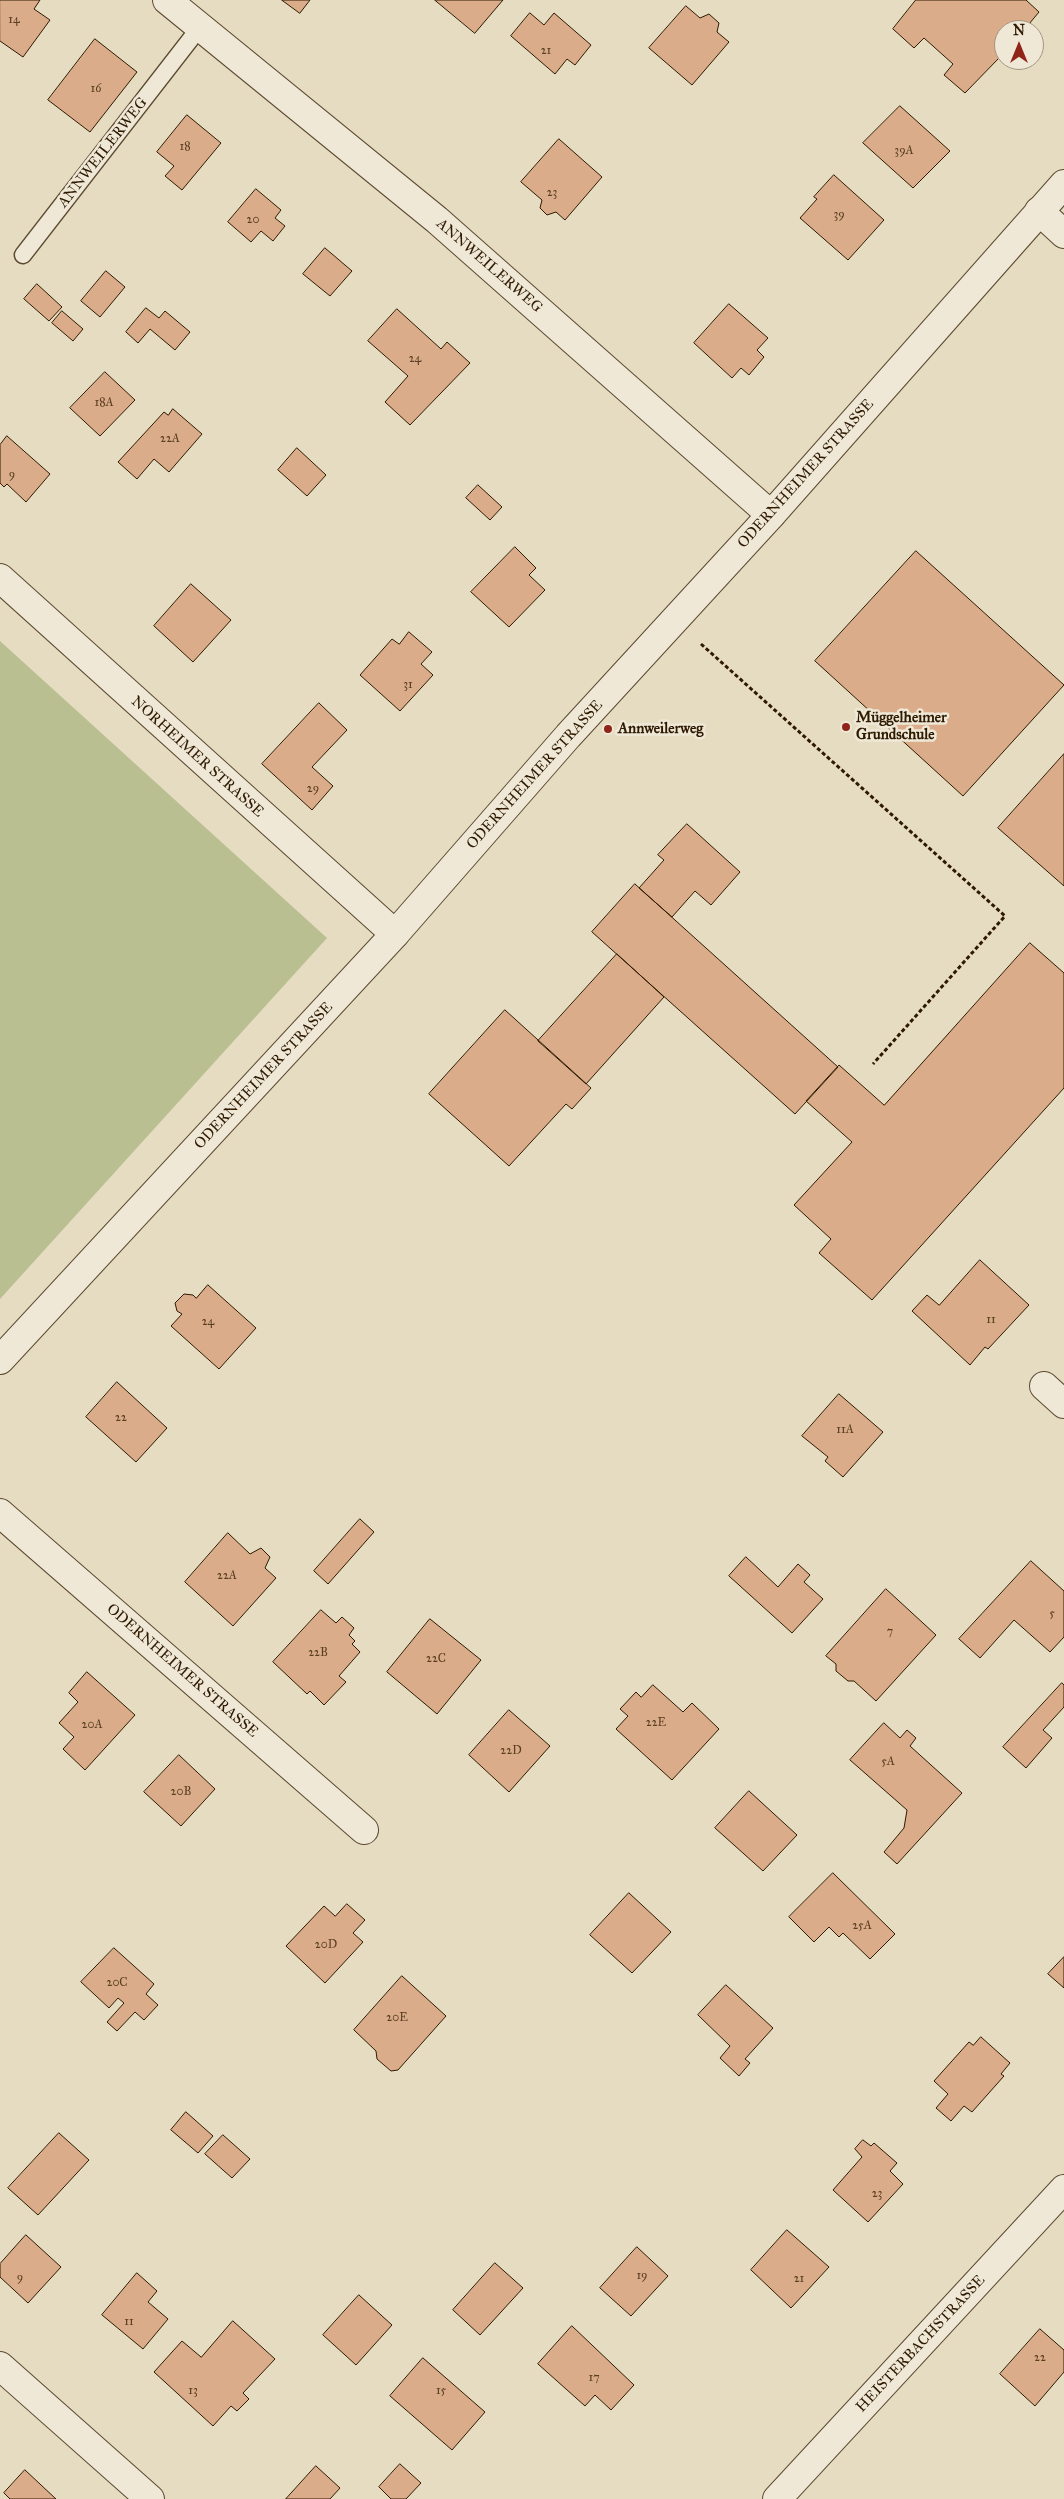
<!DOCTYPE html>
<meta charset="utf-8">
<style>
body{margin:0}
#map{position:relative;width:1064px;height:2499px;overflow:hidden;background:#e6dcc2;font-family:"IM FELL Great Primer",serif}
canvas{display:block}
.north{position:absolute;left:994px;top:20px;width:50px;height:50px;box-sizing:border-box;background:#efe8d7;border:1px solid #a29681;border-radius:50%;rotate:0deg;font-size:14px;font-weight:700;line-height:20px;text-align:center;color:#2e1a00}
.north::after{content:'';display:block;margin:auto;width:18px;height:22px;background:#8f2418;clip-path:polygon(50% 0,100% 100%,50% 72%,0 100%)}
</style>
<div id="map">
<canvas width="1064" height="2499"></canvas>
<div class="north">N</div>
</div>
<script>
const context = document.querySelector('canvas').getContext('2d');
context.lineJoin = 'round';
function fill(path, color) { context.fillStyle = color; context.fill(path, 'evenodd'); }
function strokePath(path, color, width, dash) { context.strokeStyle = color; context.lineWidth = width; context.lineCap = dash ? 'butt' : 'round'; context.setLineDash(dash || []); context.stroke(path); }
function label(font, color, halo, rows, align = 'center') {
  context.font = font + ' "IM FELL Great Primer",serif'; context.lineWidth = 5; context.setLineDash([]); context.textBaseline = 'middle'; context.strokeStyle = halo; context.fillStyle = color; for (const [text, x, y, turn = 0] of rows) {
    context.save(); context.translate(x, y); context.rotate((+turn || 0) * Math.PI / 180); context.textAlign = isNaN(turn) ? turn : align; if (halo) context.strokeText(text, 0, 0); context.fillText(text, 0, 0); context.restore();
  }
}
fill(new Path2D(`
 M0,641L327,938L0,1299Z`), '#b9bf90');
const building = new Path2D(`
 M0,0H40L34,9L50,20L23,57L0,41Z
 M282,0H310L300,13Z
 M435,0H503L475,33Z
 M916,0H1026L1039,12L1024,30H1004V60H1010L1006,64L999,58L965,93L944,75L953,64L924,38L914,48L893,29Z
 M686,6L700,18L709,14L719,23L717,32L729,42L692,85L649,48Z
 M530,13L544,25L554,13L591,45L575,65L567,59L555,74L511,36Z
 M95,39L137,72L90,132L48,100Z
 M900,106L950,151L913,188L863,143Z
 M187,115L221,143L182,190L165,176L174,166L157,152Z
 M559,139L602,177L565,220L556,212L547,215L540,208L542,200L521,182Z
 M834,175L884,220L848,260L800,218L817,199L814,197Z
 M256,189L281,210L275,218L285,226L273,241L261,231L251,242L228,222Z
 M325,248L352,271L330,296L303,274Z
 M106,271L125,287L100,317L81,301Z
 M37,284L62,307L49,321L24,299Z
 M729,304L768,338L757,350L764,357L749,375L741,368L732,378L694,343Z
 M146,308L159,318L165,311L190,332L175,350L150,329L138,343L126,332Z
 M397,309L441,349L447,342L470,363L410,425L385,402L408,376L368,341Z
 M62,311L83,329L73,341L52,323Z
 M105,372L135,400L100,436L70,408Z
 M173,409L202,434L169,472L154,459L137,479L118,462L164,412L168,415Z
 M7,436L50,474L26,502L7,484L4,487L0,483V445Z
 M297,448L326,475L307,496L278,470Z
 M478,485L502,507L490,520L466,498Z
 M515,547L536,568L529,575L545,590L509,627L471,592Z
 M916,551L1064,685L963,796L815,661Z
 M191,584L231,620L193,662L154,626Z
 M409,632L432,652L421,664L433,675L400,711L360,675L392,639L399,644Z
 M319,703L347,730L312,767L333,786L312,810L262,764Z
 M1064,754V886L998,828Z
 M687,824L740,872L711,905L695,891L672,917L639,888L664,860L658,855Z
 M635,884L838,1067L795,1114L592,932Z
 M1030,943L1064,973V1088L872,1300L819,1253L831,1239L794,1205L852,1142L806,1101L839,1065L884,1105Z
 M617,954L664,997L586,1084L538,1041Z
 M505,1010L591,1088L572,1109L566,1104L509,1166L429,1094Z
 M980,1260L1029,1305L988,1349L985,1347L970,1365L912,1311L927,1295L939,1305Z
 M208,1285L256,1328L219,1369L171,1326L182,1314L177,1311L175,1303L184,1294L193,1295L196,1298Z
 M117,1382L167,1428L136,1462L86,1417Z
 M839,1394L883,1432L843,1477L825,1461L828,1457L802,1436Z
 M360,1519L374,1532L328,1584L314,1571Z
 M228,1533L250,1554L261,1548L270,1557L265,1568L276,1578L233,1626L185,1582Z
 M746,1557L778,1587L798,1564L810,1575L804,1582L823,1599L792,1633L729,1576Z
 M1031,1561L1064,1591V1637L1050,1652L1014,1620L980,1658L959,1639Z
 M886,1589L936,1635L876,1701L854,1681H848L836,1671V1664L826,1656Z
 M321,1610L336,1623L342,1617L354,1628L349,1635L355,1641L352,1644L360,1652L339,1676L346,1682L324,1705L310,1691L307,1694L273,1662Z
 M430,1619L481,1660L437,1714L387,1672Z
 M87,1672L135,1715L85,1770L63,1749L74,1737L59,1723L78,1702L69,1693Z
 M1062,1683L1064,1685V1707L1043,1730L1052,1738L1026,1768L1003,1747Z
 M653,1685L683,1712L692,1703L719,1729L672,1780L616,1729L628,1716L620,1709L636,1692L641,1697Z
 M509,1710L550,1746L509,1792L469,1755Z
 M884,1723L900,1738L907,1730L916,1738L910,1746L962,1793L897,1864L884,1852L904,1828L907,1810L850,1760Z
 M179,1755L215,1789L181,1826L144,1792Z
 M749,1791L797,1835L763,1871L715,1828Z
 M833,1873L895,1934L870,1959L843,1933L839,1937L829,1927L814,1942L789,1917Z
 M629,1893L671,1932L632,1973L590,1935Z
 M347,1904L365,1920L353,1933L363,1942L325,1983L286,1946L324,1906L335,1916Z
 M114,1948L154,1984L146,1994L158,2005L144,2020L135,2012L117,2031L107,2022L124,2003L118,1998L109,2008L81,1982Z
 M1064,1957V1988L1048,1974Z
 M402,1976L446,2016L398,2070L391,2071L377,2059L376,2051L354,2030Z
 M726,1985L773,2028L745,2059L750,2063L739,2076L720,2058L730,2046L698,2015Z
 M981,2037L1010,2063L1001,2074L1004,2076L972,2112L964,2106L951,2121L936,2108L948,2094L934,2081L969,2042L973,2045Z
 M186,2112L213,2136L198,2153L171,2130Z
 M59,2133L89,2160L38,2215L8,2188Z
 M223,2135L250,2159L232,2178L205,2154Z
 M863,2140L871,2146L874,2143L897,2163L890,2171L903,2184L868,2222L833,2190L862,2157L855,2149Z
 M787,2230L829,2267L791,2308L751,2270Z
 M26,2235L61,2267L28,2303L0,2277V2264Z
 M637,2247L668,2276L631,2316L600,2288Z
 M495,2263L523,2288L480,2335L453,2310Z
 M137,2273L157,2291L148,2302L168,2319L143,2349L102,2315Z
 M359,2295L392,2325L356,2365L323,2335Z
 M233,2321L275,2359L243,2393L249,2399L237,2411L231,2406L213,2426L154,2372L182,2341L201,2357Z
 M572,2326L634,2385L611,2410L595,2395L585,2406L538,2364Z
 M1040,2329L1064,2350V2372L1035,2406L1000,2374Z
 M423,2358L485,2412L452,2450L390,2396Z
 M400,2464L421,2483L406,2499H391L379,2487Z
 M316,2466L340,2488L330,2499H286Z
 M25,2470L56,2499H10L4,2493Z`);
fill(building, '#daac89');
strokePath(building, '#2e1a00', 1);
const service = new Path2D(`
 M23,255L200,27`);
const minor = new Path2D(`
 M167,0L437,220L771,515
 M1039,211L1064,234
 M0,578L395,934
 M1044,1386L1064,1404
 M0,1513L364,1830
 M0,2366L150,2499
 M777,2499L1064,2189`);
const tertiary = new Path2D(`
 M0,1360L395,934L568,736L771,515L1064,184`);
strokePath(service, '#5c4a30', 19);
strokePath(minor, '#5c4a30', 30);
strokePath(tertiary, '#5c4a30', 30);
strokePath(new Path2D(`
 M701,644L1005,916L873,1064`), '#2e1a00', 3, [4, 2.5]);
strokePath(service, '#efe8d7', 16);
strokePath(minor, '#efe8d7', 28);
strokePath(tertiary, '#efe8d7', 28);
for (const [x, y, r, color] of [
 [846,727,5,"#8f2418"],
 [608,729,5,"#8f2418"]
]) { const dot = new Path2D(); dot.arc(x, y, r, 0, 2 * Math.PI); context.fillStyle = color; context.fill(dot); strokePath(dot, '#efe8d7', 2); }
label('12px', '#593e22', null, [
 ["14",14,20],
 ["21",546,51],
 ["16",96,89],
 ["18",185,147],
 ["39A",904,151],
 ["23",552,193],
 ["39",839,215],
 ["20",253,220],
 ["24",415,359],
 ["18A",104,403],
 ["22A",170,439],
 ["9",12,475],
 ["31",408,685],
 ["29",313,789],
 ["11",991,1320],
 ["24",208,1322],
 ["22",121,1418],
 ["11A",845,1430],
 ["22A",227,1576],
 ["5",1052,1614],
 ["7",890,1632],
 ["22B",318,1653],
 ["22C",436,1659],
 ["22E",656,1723],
 ["20A",92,1725],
 ["22D",511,1751],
 ["5A",888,1762],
 ["20B",181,1792],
 ["25A",862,1926],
 ["20D",326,1945],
 ["20C",117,1983],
 ["20E",397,2018],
 ["23",877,2194],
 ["19",642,2276],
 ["9",20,2278],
 ["21",799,2279],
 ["11",129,2322],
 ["22",1040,2358],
 ["17",594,2378],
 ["13",193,2391],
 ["15",441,2391]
]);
label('15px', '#2e1a00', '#efe8d7', [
 ["ANNWEILERWEG",103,153,-52],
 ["ANNWEILERWEG",489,266,41],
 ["ODERNHEIMER STRASSE",806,474,-48],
 ["NORHEIMER STRASSE",197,757,42],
 ["ODERNHEIMER STRASSE",535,775,-48],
 ["ODERNHEIMER STRASSE",264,1076,-47],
 ["ODERNHEIMER STRASSE",182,1671,41],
 ["HEISTERBACHSTRASSE",921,2344,-47]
]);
label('bold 15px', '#2e1a00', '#efe8d7', [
 ["Müggelheimer",856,718],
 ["Grundschule",856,735],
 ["Annweilerweg",618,729]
], 'left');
</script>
